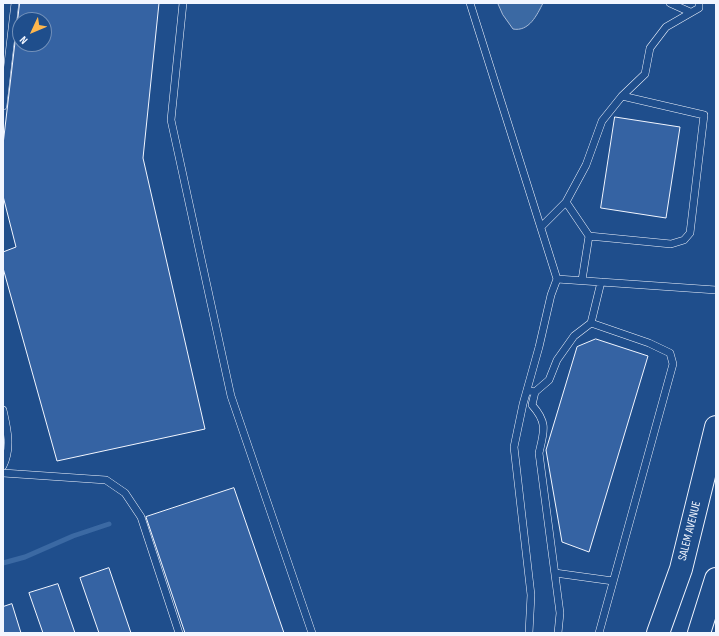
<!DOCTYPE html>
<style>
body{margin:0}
#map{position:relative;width:719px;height:636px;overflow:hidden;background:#1f4e8c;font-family:"Sofia Sans Condensed",sans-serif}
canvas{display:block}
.frame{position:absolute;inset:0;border:4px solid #f2f6ff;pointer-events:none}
.north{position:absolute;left:12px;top:12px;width:40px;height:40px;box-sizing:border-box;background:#1f4e8c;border:1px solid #7391ba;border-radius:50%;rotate:226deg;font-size:11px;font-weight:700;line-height:16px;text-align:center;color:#f2f6ff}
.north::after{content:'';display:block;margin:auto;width:14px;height:18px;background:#ffb74d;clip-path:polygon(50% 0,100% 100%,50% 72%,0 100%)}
</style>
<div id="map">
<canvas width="719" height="636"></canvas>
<div class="frame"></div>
<div class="north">N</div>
</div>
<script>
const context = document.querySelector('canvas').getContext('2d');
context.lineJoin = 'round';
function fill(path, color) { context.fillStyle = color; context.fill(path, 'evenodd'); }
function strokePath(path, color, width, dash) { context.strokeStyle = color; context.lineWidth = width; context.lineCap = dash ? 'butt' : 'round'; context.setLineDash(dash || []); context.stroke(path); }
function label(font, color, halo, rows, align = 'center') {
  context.font = font + ' "Sofia Sans Condensed",sans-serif'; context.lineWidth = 3; context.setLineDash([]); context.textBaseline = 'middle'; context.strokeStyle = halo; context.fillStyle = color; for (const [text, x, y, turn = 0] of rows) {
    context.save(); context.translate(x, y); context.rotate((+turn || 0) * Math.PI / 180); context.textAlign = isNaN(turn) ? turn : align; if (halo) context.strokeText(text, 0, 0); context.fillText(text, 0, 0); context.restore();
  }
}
const water = new Path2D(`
 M498,3H543C537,15 529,32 513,29L503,15Z`);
fill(water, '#3b69a3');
strokePath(water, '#a8bbd7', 1);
strokePath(new Path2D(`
 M3,563L25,557L73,536L109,524`), '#3b69a3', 5);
const building = new Path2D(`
 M20,3H159L143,158L205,429L57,461L3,268V252L16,247L3,196V145ZM20,20H44V44H20Z
 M615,117L680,127L666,218L601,208Z
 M596,339L648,356L589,552L562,542L546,450L577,347Z
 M234,488L284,633H185L146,517Z
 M109,568L131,633H99L80,578Z
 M58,584L75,633H43L29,593Z
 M12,604L21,633H3V607Z`);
fill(building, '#3563a3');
strokePath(building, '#f2f6ff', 1);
const service = new Path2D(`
 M183,3L171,120L231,396L312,633
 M470,3L557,279L551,295L539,347L523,404L514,447L531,595L529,633
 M670,3L690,12
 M3,106L15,3
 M566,202L589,236
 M541,227L566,202L586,165L602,121L622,96L645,74L650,48L666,27L699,8V3
 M557,279L716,290
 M582,280L589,236L671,244L684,240L690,233L704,115L622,96
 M530,391L535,392L549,380L557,360L574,336L591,323
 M535,392L532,405C548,423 544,431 539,453L560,613L558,633
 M3,410C7,428 12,448 3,466
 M3,473L106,480L125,493L141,517L179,633
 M555,573L613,581
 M599,633L673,364L670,353L649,343L591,323L601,282`);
const trunk = new Path2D(`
 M658,633L681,569L716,427
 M699,633L716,579`);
strokePath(service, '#f2f6ff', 8);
strokePath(trunk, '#f2f6ff', 24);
strokePath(service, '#1f4e8c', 7);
strokePath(trunk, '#1f4e8c', 22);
label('12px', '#f2f6ff', '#1f4e8c', [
 ["SALEM AVENUE",690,531,-76]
]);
</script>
